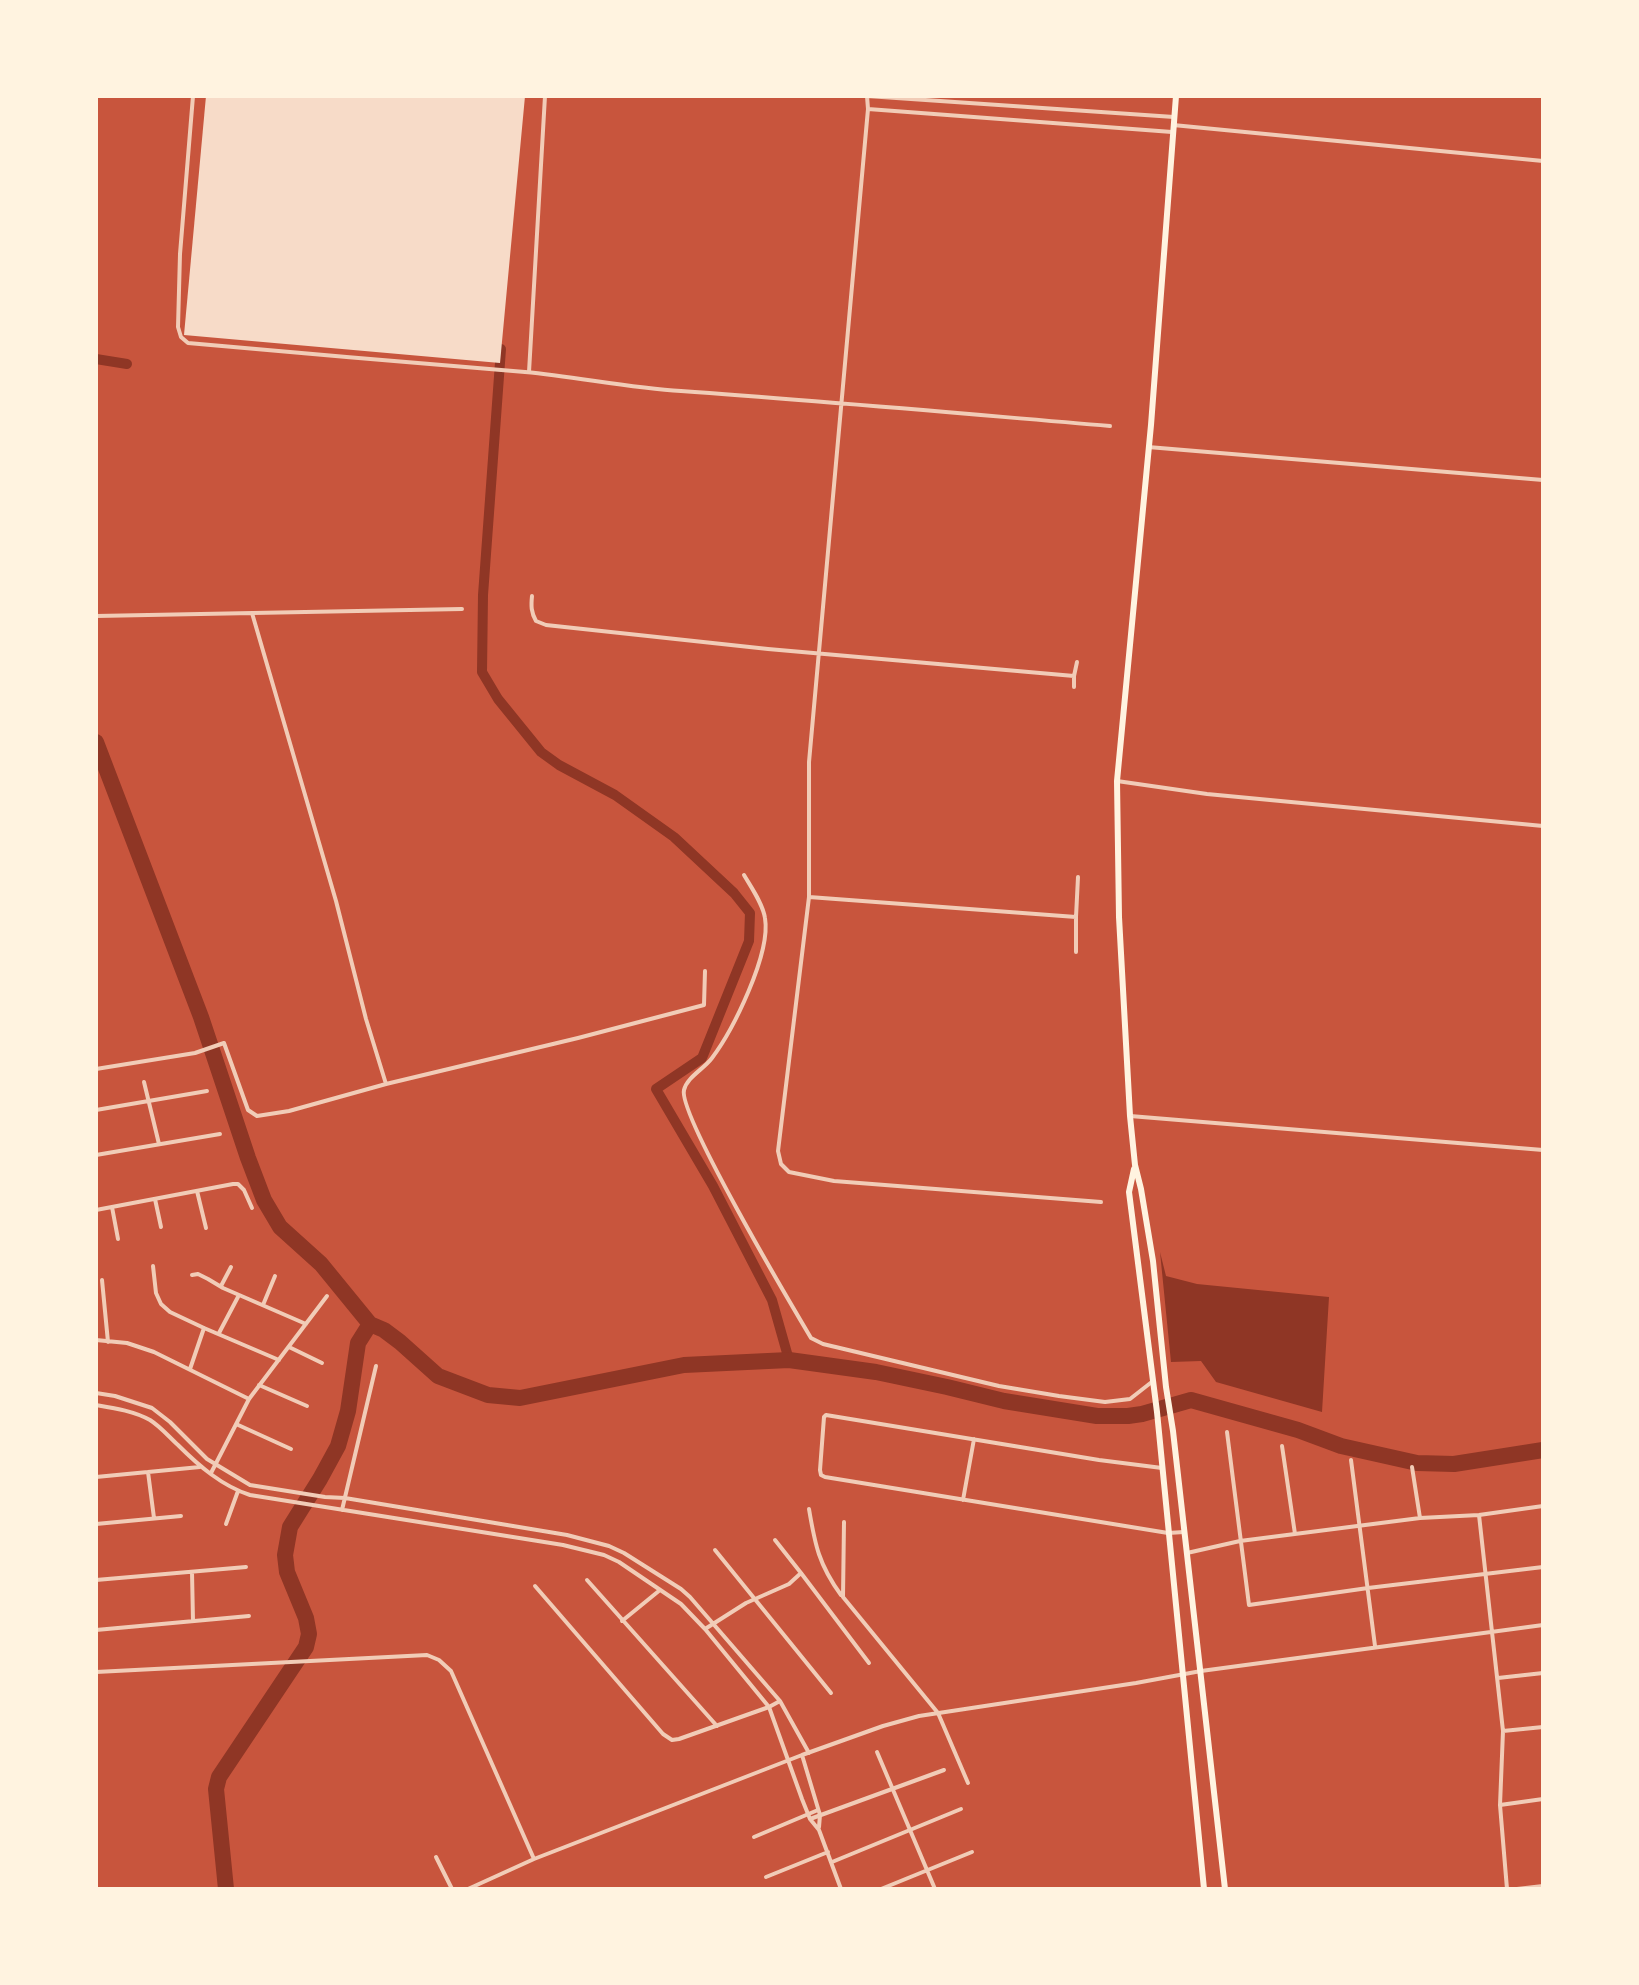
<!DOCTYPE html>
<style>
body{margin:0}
#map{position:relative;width:1639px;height:1985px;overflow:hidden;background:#c8553d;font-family:Arial,sans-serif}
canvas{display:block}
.frame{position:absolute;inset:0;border:98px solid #fff3e0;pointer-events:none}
</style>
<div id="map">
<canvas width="1639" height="1985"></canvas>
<div class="frame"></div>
</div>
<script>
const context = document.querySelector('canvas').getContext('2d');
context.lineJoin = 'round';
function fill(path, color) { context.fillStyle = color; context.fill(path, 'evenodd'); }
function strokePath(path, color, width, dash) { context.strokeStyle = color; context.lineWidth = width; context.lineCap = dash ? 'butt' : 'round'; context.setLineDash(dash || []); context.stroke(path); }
fill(new Path2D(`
 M1160,1252L1166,1276L1197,1284L1329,1297L1322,1412L1216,1382L1201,1361L1171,1362Z`), '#8f3625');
strokePath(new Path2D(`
 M501,349L483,595L482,672L498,699L541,752L559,765L615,795L674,837L734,893L750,913L749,941L702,1058L656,1089L713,1186L772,1300L789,1360
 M96,359L127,364`), '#8f3625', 10);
strokePath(new Path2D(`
 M96,742L201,1017L248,1158L264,1200L280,1227L321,1264L370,1324L384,1330L400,1342L438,1376L488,1395L520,1398L684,1365L789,1360L876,1372L947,1387L1004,1401L1097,1416H1128L1142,1414L1191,1400L1298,1430L1341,1446L1417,1463L1454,1464L1543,1450
 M226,1889L216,1789L219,1777L306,1647L309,1634L306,1618L287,1572L285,1555L290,1527L320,1479L338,1446L348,1411L358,1343L370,1324`), '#8f3625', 16);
fill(new Path2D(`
 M206,96H525L500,363L184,335Z`), '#f7dbc8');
strokePath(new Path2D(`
 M193,96L180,254L178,327L181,337L188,343C300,353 413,363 525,372C578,377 629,388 681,391C824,401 967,414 1110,426
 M867,96L868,109L809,762V897L778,1151L781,1164L789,1172L834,1181L1101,1202
 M867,96L1174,117
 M868,109L1172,132
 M1173,125L1543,161
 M529,372L545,96
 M1148,447L1543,480
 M532,596C531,606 531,612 536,621L546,625L768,649L1074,676L1077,662
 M96,616L462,609
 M1074,687V676
 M1117,781L1207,794L1543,826
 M744,875C751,887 763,904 765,918C771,954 733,1030 712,1058C704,1069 687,1077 684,1090C678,1114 792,1306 811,1338L823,1344L999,1386L1059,1396L1105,1402L1130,1399L1153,1381
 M809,897L1076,917L1078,877
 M1076,917V952
 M96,1069L195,1053L224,1043L248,1110L257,1116L289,1111L386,1084L366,1019L336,901L252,613
 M144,1082L159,1144
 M386,1084L578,1038L704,1005L705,971
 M96,1110L207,1091
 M1130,1116L1543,1150
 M96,1155L220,1134
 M197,1191L206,1228
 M155,1199L161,1227
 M112,1207L118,1239
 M96,1210L233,1184H238L244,1190L252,1208
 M153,1266L156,1293L161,1304L170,1312L204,1328L279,1360
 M192,1275L198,1274L208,1279L223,1288L306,1324
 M102,1280L108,1342
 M221,1286L231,1267
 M263,1305L275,1276
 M219,1333L239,1295
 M96,1340L127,1343L154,1352L249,1399
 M289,1347L322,1363
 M190,1369L204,1328
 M259,1385L307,1406
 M96,1393L115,1396L152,1408L170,1422L207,1459L250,1485L325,1497L345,1498L567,1535L609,1546L624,1553L681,1589L690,1597L780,1701L809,1753
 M96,1405C114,1408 134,1411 150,1420C161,1427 169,1437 178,1445C199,1466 222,1486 250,1495L563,1545L604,1555L619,1562L681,1604L705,1629L769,1707L802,1799L810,1819L819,1830L841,1889
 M236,1424L291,1449
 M1227,1432L1249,1605L1368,1588L1543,1567
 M1282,1446L1295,1534
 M1351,1460L1375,1646
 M1412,1467L1420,1518
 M1162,1468L1099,1460L826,1415L824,1417L820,1470L821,1475L825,1477L1168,1533L1184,1532
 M148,1472L154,1518
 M211,1473L249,1399L327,1296
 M96,1477L200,1467
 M963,1500L974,1439
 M809,1509C815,1545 819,1565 841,1595
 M342,1510L376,1366
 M1479,1515L1503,1731L1500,1805L1507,1889
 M844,1522L843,1597L938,1713L968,1783
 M96,1524L181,1516
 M226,1524L238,1491
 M775,1540L801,1573
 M715,1550L831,1693
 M1187,1553L1240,1541L1420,1518L1479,1515L1543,1506
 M192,1572L193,1621
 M96,1580L246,1567
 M587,1580L717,1726
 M535,1586L663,1734L672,1740L679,1739L769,1707L780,1701
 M622,1621L660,1590
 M705,1629L746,1603L789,1584L801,1573L869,1663
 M96,1630L249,1616
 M96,1672L427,1655L439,1660L451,1671L534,1859L802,1755L883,1726L919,1716L1136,1683L1201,1671L1543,1625
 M1498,1678L1543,1673
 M1503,1731L1543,1727
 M877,1752L935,1889
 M802,1755L820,1815L819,1827
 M1500,1805L1543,1799
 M810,1819L944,1770
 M754,1837L818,1810
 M436,1857L452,1889
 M832,1862L961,1809
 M766,1877L828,1852
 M468,1889L534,1859
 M881,1889L972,1852
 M1517,1889L1543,1886`), '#f1ccb7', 4);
strokePath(new Path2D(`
 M1176,96L1151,425L1117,781L1119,917L1130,1116L1135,1165L1141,1189L1153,1261L1166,1387L1173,1431L1225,1889
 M1134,1169L1129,1192L1157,1412L1204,1889`), '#fff3e0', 6);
</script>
